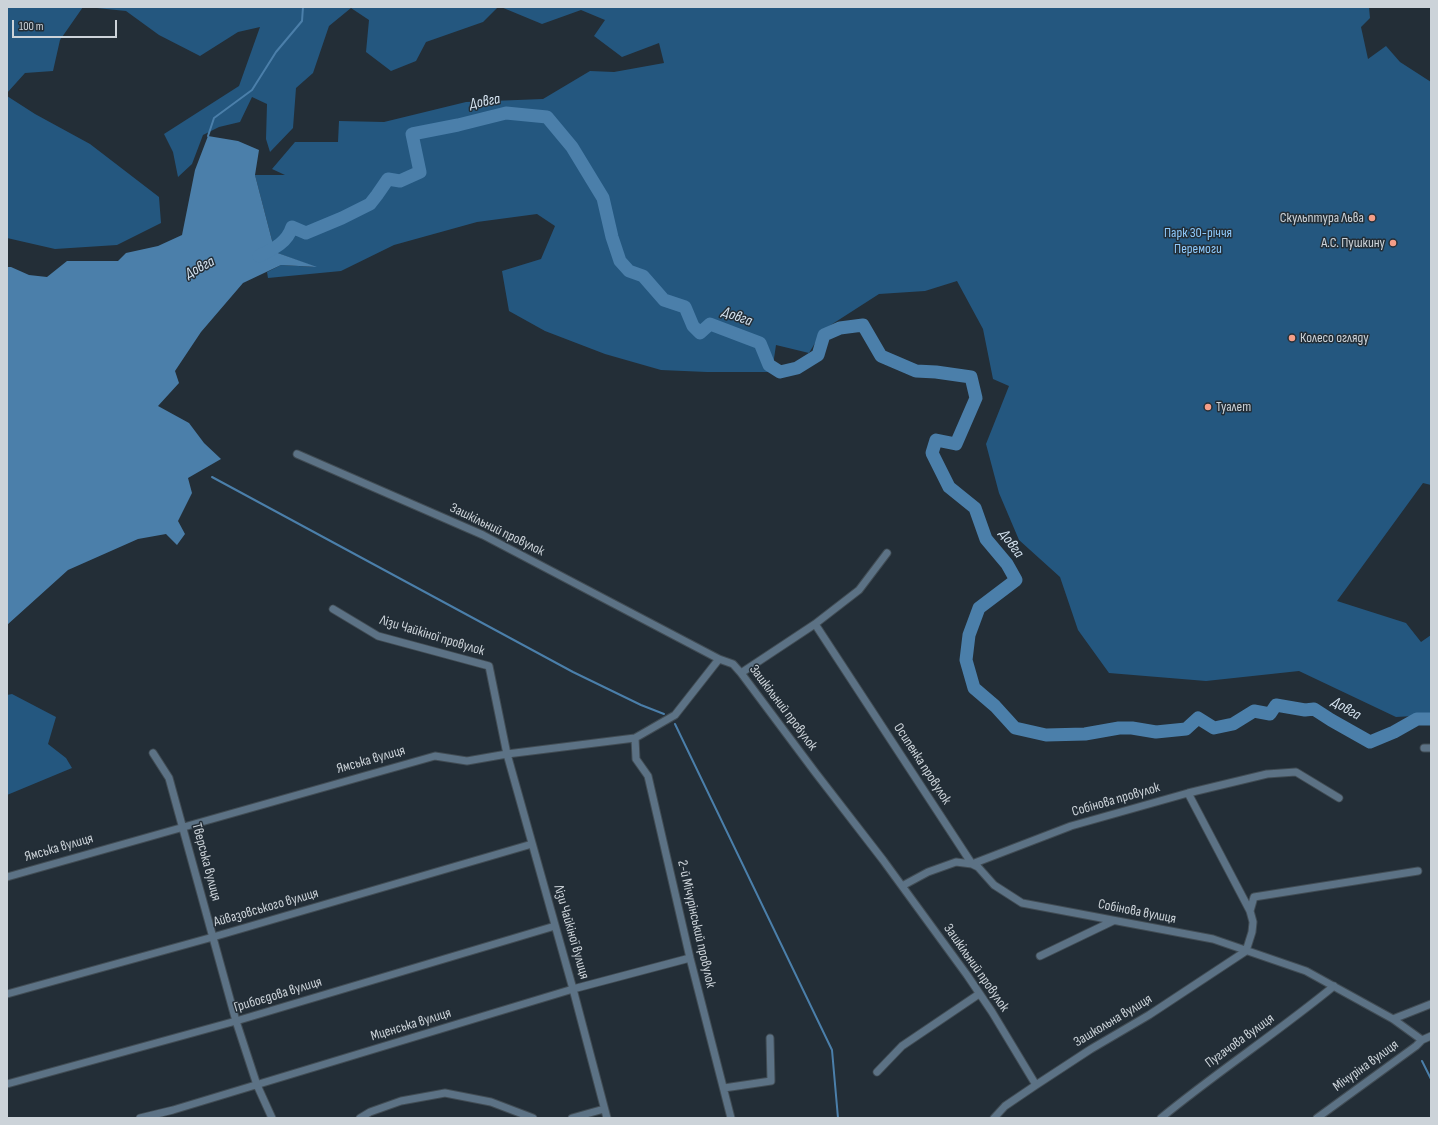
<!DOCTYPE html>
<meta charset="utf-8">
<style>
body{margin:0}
#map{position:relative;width:1438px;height:1125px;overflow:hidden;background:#232e37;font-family:"Sofia Sans Condensed",sans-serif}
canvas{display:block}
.frame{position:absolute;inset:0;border:8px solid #ccd3d9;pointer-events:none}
.scale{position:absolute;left:12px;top:20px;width:105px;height:18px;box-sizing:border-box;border:2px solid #ccd3d9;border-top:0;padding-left:5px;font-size:12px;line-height:14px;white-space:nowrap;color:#ccd3d9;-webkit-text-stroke:3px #232e37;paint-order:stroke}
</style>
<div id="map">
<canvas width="1438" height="1125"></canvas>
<div class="frame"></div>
<div class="scale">100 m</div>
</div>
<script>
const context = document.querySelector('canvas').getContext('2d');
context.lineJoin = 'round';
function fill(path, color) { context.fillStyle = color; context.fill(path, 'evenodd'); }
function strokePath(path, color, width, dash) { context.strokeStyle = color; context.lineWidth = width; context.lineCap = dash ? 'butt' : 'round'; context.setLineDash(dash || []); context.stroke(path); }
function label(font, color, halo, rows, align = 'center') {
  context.font = font + ' "Sofia Sans Condensed",sans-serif'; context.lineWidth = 3; context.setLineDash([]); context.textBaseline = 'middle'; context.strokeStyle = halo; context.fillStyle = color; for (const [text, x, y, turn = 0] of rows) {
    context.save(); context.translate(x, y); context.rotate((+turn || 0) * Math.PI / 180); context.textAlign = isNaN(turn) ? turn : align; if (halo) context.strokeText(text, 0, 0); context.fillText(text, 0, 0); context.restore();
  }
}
fill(new Path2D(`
 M7,7H83L60,40L53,71L25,73L7,93Z
 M87,7H498L483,22L426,42L416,61L391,71L366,52L369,20L351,8L329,26L313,73L296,88L293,128L270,152L266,139L267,104L252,97L240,122L219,127L203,135L192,164L178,177L173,152L164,134L239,86L260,27L238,32L200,56L159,35L126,11Z
 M501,7H1369L1370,18L1361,27L1368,59L1386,46L1400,62L1431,82V485L1423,483L1337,601L1406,623L1421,642L1431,635V715L1396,717L1299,671L1206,681L1109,673L1078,630L1060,577L1019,540L999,493L986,444L1009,386L993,379L983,329L957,281L925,291L879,294L823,330L809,353L776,345L772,372H707L661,370L605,354L545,331L509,311L502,271L541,259L555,226L537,214L477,222L394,245L341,271L268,278L267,272L281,265L315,267L275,252L255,175H285L272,169L295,142H338L339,121L384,122L466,102L543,99L590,71L614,72L664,63L659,43L622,57L594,36L605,20L581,10L542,24Z
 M7,96L35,114L90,144L159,197L161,223L117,245L55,249L7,238Z
 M12,694L56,717L48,744L66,758L72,768L7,795V695Z`), '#24577f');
fill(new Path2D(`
 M208,136L238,141L259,150L255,175L275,252L317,267L281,265L243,283L201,332L175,371L179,383L158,406L189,423L204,443L221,459L188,478L192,493L178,521L185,534L177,545L166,534L138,539L68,570L7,625V267H11L29,275L47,277L67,261H118L126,253L158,246L182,235L195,170Z`), '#4b7faa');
strokePath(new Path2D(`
 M208,136L214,118L252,90L276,52L302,21L303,7
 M212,477L573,672L641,705L664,714
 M675,724L832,1050L838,1118
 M1422,1061L1431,1079`), '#4b7faa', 2);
strokePath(new Path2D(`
 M259,256C273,249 287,243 292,227L306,233L342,218L370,204L377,195L388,179L400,181L420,172L412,134L458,125L506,113L547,117L572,147L603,198L612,237L620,261L629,271L643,276L664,300L685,307L693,326L700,333L710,324L760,343L769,365L780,372L797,368L818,355L824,335L840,328L863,325L881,356L916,371L936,372L971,377L976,398L956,444L936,440L932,453L949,487L975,508L986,539L1007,564L1016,580L979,608L969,635L966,660L974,688L995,706L1015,728L1046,735L1085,734L1119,728H1132L1156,732L1186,729L1198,718L1214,728L1233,724L1254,711L1270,714L1276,705L1305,710L1314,709L1331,720L1370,742L1394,732L1417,719H1431`), '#4b7faa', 13);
const street = new Path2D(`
 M297,454L483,535L719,659L733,664L741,673L815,772L883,860L967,975L992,1012L1036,1085
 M333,609L378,636L489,666L507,754L573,989L607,1118
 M815,624L972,864L978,867L994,885L1022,903L1213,939L1306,971L1393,1019L1422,1040
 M741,673L815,624L859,590L887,553
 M635,738L636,759L648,776L690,958L731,1118
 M1424,748H1431
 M153,753L169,778L236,1021L257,1085L272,1118
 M7,877L435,756L467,761L507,754L635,738L675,715L719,659
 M902,886L928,872L956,862L972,864L1071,826L1188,793L1267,774L1296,772L1339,798
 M1250,911L1254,897L1418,871
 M1040,956L1113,921
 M7,994L213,937L532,844
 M1393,1019L1431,1004
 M877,1072L902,1046L979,994
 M7,1084L236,1021L555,926
 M724,1088L771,1081L770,1038
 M140,1118L173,1110L573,989L690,958
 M360,1118L370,1112L401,1101L445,1093L491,1102L533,1118
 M572,1118L604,1109
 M994,1118L1005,1106L1036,1085L1091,1049L1149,1015L1246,951L1252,932L1253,922L1250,911L1188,793
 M1161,1118C1217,1072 1278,1032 1334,986
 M1317,1118L1416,1046L1422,1040L1431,1036`);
strokePath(street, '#414c54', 9);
strokePath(street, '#5c7285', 7);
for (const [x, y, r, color] of [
 [1372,218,4,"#f49e88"],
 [1393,243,4,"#f49e88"],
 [1292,338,4,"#f49e88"],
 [1208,407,4,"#f49e88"]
]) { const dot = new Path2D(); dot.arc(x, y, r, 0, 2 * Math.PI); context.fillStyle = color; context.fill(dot); strokePath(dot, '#232e37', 1.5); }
label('14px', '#ccd3d9', '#232e37', [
 ["Скульптура Льва",1364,218],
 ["А.С. Пушкину",1385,243],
 ["Колесо огляду",1300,338,"left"],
 ["Туалет",1216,407,"left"]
], 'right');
label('14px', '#8ec9fb', '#232e37', [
 ["Парк 30-річчя",1198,233],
 ["Перемоги",1198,249]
]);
label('14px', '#ccd3d9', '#232e37', [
 ["Зашкільний провулок",497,530,26],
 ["Лізи Чайкіної провулок",432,636,17],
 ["Зашкільний провулок",783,708,53],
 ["Ямська вулиця",371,760,-16],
 ["Осипенка провулок",922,764,57],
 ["Собінова провулок",1116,800,-16],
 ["Ямська вулиця",59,848,-16],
 ["Тверська вулиця",206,862,75],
 ["Айвазовського вулиця",266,908,-16],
 ["Собінова вулиця",1137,912,11],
 ["2-й Мічурінський провулок",696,924,77],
 ["Лізи Чайкіної вулиця",571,932,74],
 ["Зашкільний провулок",976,968,55],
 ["Грибоєдова вулиця",278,995,-17],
 ["Зашкольна вулиця",1113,1021,-31],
 ["Мценська вулиця",411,1025,-17],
 ["Пугачова вулиця",1240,1041,-36],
 ["Мічуріна вулиця",1366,1066,-36]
]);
label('italic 15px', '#d7e5f2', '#232e37', [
 ["Довга",485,102,-11],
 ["Довга",200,268,-28],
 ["Довга",737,317,20],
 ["Довга",1011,544,54],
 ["Довга",1346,709,30]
]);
</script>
